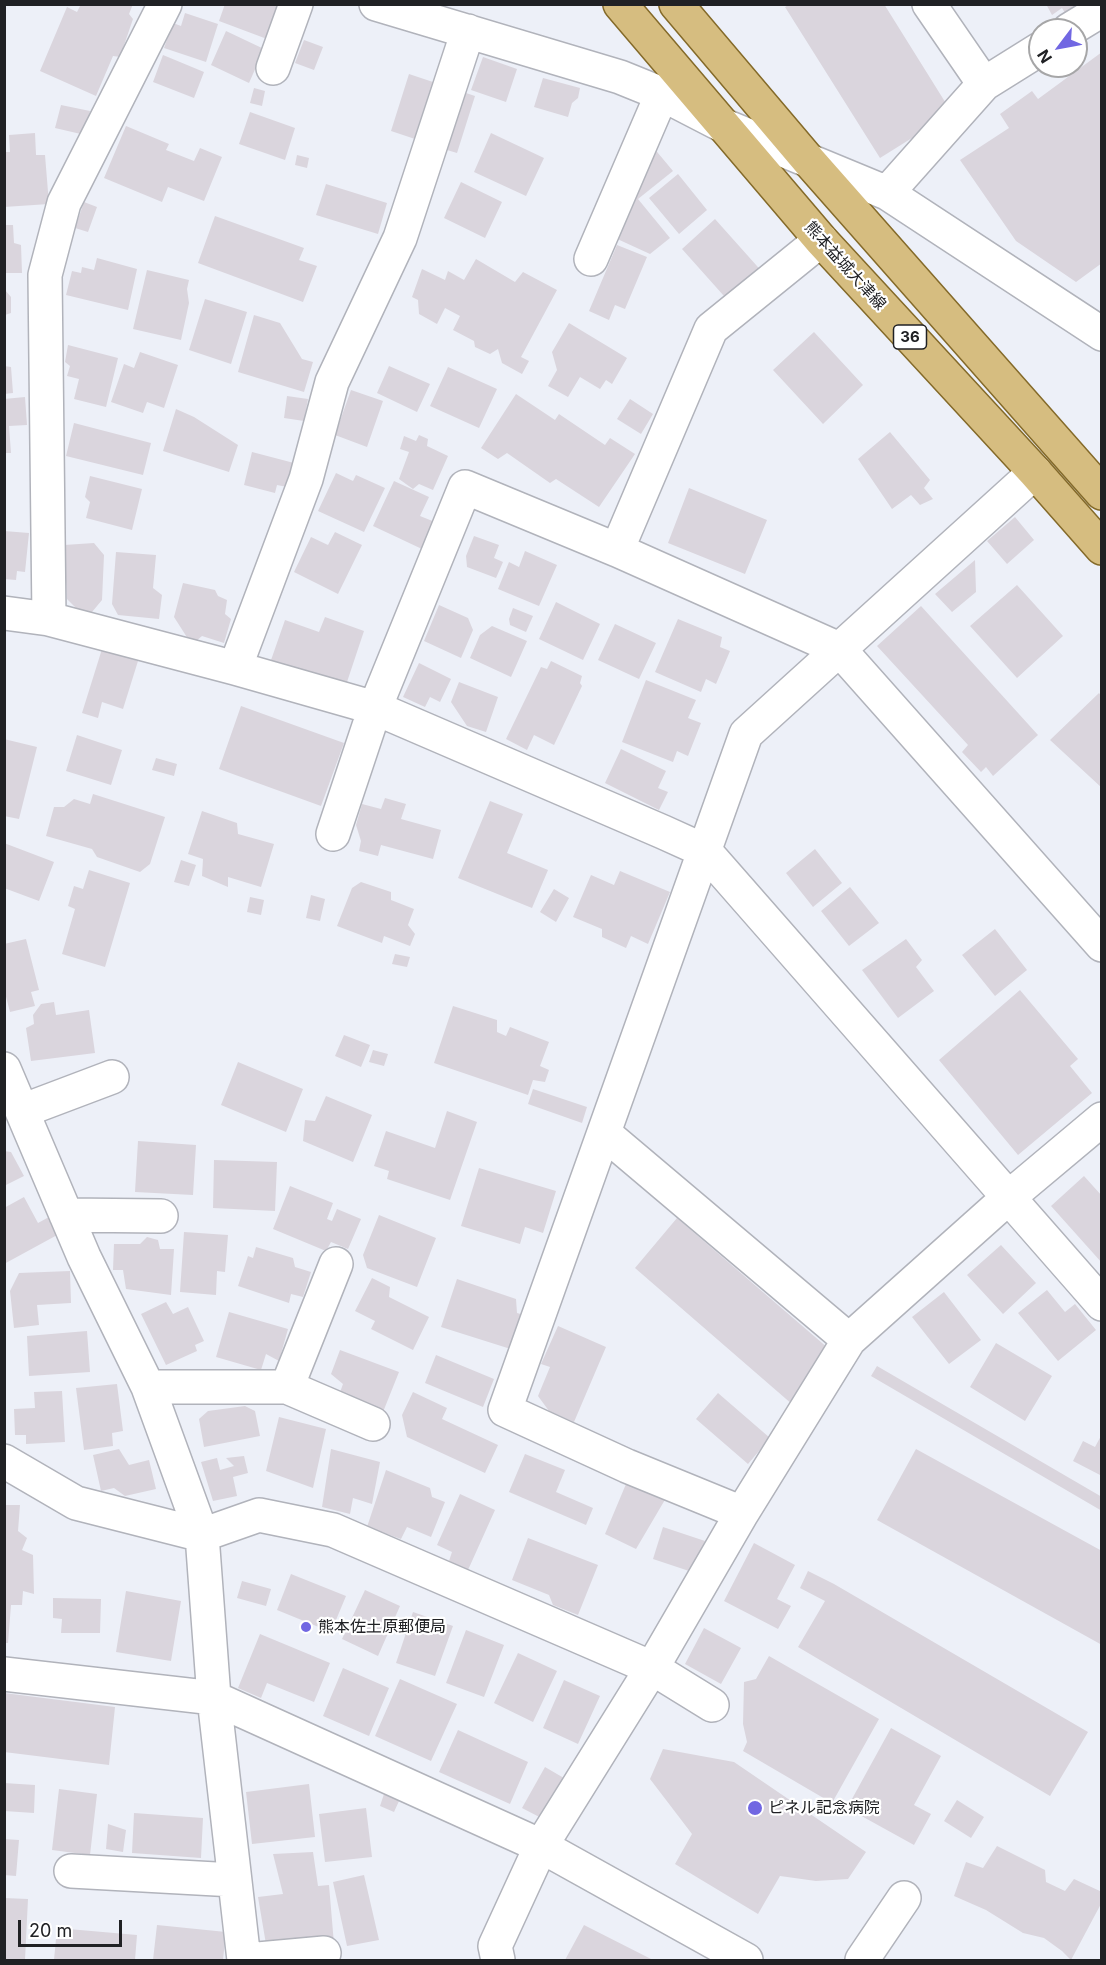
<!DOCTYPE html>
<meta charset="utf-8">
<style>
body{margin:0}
#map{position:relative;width:1106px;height:1965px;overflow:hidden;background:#edf0f8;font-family:Inter,sans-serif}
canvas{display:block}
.frame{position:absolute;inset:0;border:6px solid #202124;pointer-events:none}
.north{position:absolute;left:1028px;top:18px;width:60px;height:60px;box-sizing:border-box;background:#fff;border:2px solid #a6a6a7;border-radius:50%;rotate:238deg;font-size:16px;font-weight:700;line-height:24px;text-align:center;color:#202124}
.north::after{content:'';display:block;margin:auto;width:21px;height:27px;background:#7167e2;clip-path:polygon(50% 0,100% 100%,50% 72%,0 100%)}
.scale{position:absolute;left:18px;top:1920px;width:104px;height:27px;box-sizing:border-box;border:3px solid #202124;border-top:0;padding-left:8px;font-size:18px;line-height:21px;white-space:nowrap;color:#202124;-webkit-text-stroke:4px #fff;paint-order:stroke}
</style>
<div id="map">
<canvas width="1106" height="1965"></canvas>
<div class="frame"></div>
<div class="north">N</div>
<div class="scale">20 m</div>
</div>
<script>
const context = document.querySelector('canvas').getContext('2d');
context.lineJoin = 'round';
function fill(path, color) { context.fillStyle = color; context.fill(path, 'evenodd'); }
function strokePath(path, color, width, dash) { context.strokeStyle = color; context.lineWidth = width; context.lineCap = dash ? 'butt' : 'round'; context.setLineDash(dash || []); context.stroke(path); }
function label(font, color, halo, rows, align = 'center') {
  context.font = font + ' Inter,"Noto Sans JP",sans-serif'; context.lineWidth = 4.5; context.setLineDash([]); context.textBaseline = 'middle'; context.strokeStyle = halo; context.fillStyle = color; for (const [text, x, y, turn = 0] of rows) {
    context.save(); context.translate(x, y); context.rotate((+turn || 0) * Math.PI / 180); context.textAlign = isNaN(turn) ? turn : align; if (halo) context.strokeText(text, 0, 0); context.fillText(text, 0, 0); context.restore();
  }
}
fill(new Path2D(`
 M81,4H133L129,14L133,19L120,57L113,56L96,96L40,71L67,7L77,12Z
 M225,4H280L267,39L219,21Z
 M790,4H884L952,113L880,158L785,7Z
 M1046,4H1078L1065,13L1062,8L1052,15Z
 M185,13L218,24L206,62L164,48L173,23L181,26Z
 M226,31L264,49L249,83L211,65Z
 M304,40L323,47L314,70L295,63Z
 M1102,52V263L1076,282L1016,241L960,160L1009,128L1000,114L1032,91L1038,99Z
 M163,55L204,72L194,98L153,82Z
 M483,57L517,69L506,102L471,90Z
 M409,74L475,96L457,153L447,150L443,162L429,157L433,145L391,131Z
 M543,78L580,88L578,98L572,103L568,117L534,107Z
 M254,88L265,91L262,106L250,103Z
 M61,105L90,111L85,135L55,128Z
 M250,112L295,128L285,160L239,144Z
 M126,126L169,144L166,150L194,161L200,148L222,157L204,201L168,187L162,202L104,178Z
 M35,133L36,155H45L49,204L4,207V152H10L9,135Z
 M491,133L544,158L526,196L474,172Z
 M653,147L673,171L638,199L670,238L650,254L613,237Z
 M297,155L309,158L307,168L295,165Z
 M678,174L707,210L679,234L649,198Z
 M461,182L502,202L485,238L444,218Z
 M326,184L387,203L378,234L316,215Z
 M84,202L97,207L88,232L75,228Z
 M215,216L304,248L299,260L317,266L303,302L198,263Z
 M715,219L765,275L732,305L682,249Z
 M4,225H13L14,243L21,245L22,273H4Z
 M617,245L647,257L625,309L615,305L609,320L589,311Z
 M97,258L137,269L128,310L66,295L72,271L81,273L82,267L94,270Z
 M476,259L515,282L523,272L557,290L521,357L529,361L522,374L502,363L498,349L490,354L475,347L474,341L453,330L460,316L445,308L437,324L419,314L418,300L412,297L422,269L445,280L448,271L464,280Z
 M147,270L189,280L187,289L189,303L181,340L133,329Z
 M5,290L11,297V313L5,315Z
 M205,299L247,312L231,364L189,350Z
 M254,315L280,323L302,359L313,362L304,392L238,372Z
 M569,323L627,358L612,384L606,380L600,389L580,377L568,397L548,386L557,370L552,352Z
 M814,332L863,385L823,424L773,370Z
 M68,345L118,358L106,407L74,399L79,379L67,376L70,366L65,362Z
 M140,352L178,365L164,408L147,402L143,413L111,402L124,364L134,368Z
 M4,366L11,367L13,393L4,394Z
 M389,366L430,384L417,412L377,393Z
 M448,367L497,389L479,428L430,406Z
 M351,390L383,401L367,447L335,435Z
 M516,394L555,420L559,414L605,445L610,438L635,454L599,507L556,479L550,483L507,453L498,459L481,448Z
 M287,396L308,399L304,421L284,418Z
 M25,397L27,425L9,426L11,453H4V399Z
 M630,399L653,414L641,434L617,419Z
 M176,409L194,417L238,445L229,472L163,451Z
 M74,423L151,443L143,475L66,456Z
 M890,432L930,480L924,488L933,499L920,505L911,495L892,509L858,459Z
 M419,435L428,439L427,446L448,456L433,490L419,484L413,489L399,479L409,452L400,449L404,436L416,441Z
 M252,452L294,463L287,487L277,485L275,493L244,485Z
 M336,473L353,481L356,475L385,488L364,532L318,511Z
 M90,476L142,489L132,530L86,518L90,502L85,497Z
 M394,481L429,497L420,516L435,522L422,549L373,526Z
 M689,488L767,520L745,574L668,543Z
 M1015,517L1034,540L1007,564L987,541Z
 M4,531L29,533L25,572L17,571L16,580L4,579Z
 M335,532L362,545L338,594L294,572L311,537L328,545Z
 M474,536L499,545L494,558L503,562L496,578L467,567L466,556Z
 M94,543L104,555L102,600L92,612L78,610L67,599L64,545Z
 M525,551L557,565L539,606L498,589L509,562L519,567Z
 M116,552L156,555L153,588L162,595L159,619L118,615L112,604Z
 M975,560L976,592L952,612L935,594Z
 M183,583L215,590L218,596L227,600L225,614L231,619L224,643L202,636L195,642H190L174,617Z
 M1017,585L1063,636L1017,678L970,626Z
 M556,602L600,624L583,660L539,639Z
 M439,605L468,618L473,630L461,658L424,641Z
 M921,606L1038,735L993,776L986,767L981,772L962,752L968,745L877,646Z
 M513,608L533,616L526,632L510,625L509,619Z
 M325,617L364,631L345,688L270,663L285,620L319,632Z
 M678,619L722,637L720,647L730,651L716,684L706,679L701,692L655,672Z
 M615,624L656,643L639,679L598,660Z
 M492,626L527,641L511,677L470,658L480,635Z
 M102,649L138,661L123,709L102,702L98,718L82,713Z
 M551,661L582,676L580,683L582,686L554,745L534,735L527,750L506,739L541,667L547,669Z
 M419,663L451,679L440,702L430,697L425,707L403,697Z
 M646,680L696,700L688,718L701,723L688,756L677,751L673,762L622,742Z
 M459,682L498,697L486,732L467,726L451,702Z
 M1099,693L1102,697V788L1050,740Z
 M241,706L344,743L321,806L219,769Z
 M77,735L122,750L111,785L66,771Z
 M4,739L37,747L19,819L4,816Z
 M621,749L666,771L658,788L668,792L659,810L605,783Z
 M156,758L177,764L174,776L152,770Z
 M93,794L165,817L150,864L140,872L97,857L92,849L46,836L54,807H64L74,799L90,804Z
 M385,798L406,804L401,819L441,830L433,859L381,845L378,856L359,851L361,841L356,825L362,804L381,809Z
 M490,801L523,814L507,853L548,870L532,908L458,878Z
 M202,811L237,823L238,834L274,844L261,887L228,877V887L202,876L203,859L188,854Z
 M4,843L54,862L39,901L4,888Z
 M815,849L842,883L813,907L786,873Z
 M181,860L196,865L189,886L174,882Z
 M89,870L130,883L105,967L62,954L75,909L68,906L74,886L83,889Z
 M620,871L670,892L648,944L631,936L626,948L602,937V929L573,917L591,875L614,885Z
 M361,882L391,892V900L414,909L408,925L415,934L410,946L384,936L382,943L337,926L352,888Z
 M850,887L879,923L849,946L821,911Z
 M554,889L569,898L556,922L540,912Z
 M311,895L325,899L320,921L306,918Z
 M250,897L264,900L261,915L247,912Z
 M995,929L1027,970L995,996L962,955Z
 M26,939L39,990L31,992L35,1006L10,1012L4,989V944Z
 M906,939L922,960L916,967L934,991L898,1018L862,970Z
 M395,954L410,957L407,967L392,964Z
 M1020,990L1078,1059L1070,1066L1092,1093L1018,1155L939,1060Z
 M54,1002L56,1015L89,1010L95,1053L31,1061L26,1028L34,1024L33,1015L41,1004Z
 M453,1006L497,1020V1032L506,1036L510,1027L549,1042L540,1066L549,1070L545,1082L533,1080L528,1095L434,1063Z
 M344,1035L370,1045L361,1067L335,1056Z
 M373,1050L388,1054L384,1066L369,1062Z
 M238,1062L303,1089L286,1132L221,1105Z
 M533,1089L587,1107L582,1123L528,1104Z
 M326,1096L372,1115L353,1162L303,1141L305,1120L315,1121Z
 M447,1111L477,1122L450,1200L387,1179L389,1171L374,1166L386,1131L435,1148Z
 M138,1141L196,1145L193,1195L135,1192Z
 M4,1151L11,1152L24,1176L4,1186Z
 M214,1160L277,1162L275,1211L213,1208Z
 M479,1168L556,1191L543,1233L525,1227L520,1244L461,1226Z
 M1084,1176L1102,1196V1263L1051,1206Z
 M290,1186L333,1203L327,1219L332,1221L337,1209L361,1219L348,1249L331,1242L326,1251L273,1229Z
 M24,1197L38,1223L49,1217L59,1234L4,1264V1208Z
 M379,1215L436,1238L417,1287L367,1268L363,1255Z
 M677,1218L836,1355L793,1405L635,1268Z
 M184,1232L228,1235L225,1272L217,1271L216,1295L180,1292Z
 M147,1237L158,1240L160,1249H174L171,1295L126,1289L123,1270H113L114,1244H140Z
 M1001,1245L1036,1283L1003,1314L967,1275Z
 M256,1247L293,1258L295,1267L311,1272L303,1297L291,1294L289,1303L238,1286L248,1256L253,1258Z
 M70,1271L71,1303L37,1305L39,1325L14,1328L10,1291L19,1273Z
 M372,1278L390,1287L389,1297L429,1317L413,1350L371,1329L375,1321L355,1311Z
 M457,1279L516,1299L517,1313L528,1316L517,1351L441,1327Z
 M1047,1290L1065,1312L1075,1304L1096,1330L1058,1361L1018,1313Z
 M944,1292L981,1340L949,1364L912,1317Z
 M166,1302L173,1314L188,1307L204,1341L195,1345L197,1351L166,1365L141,1314Z
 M229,1312L288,1329L279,1361L266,1354L261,1370L216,1357Z
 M558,1326L606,1347L574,1422L549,1411L538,1396L550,1367L541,1364Z
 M87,1331L90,1372L29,1376L27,1336Z
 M996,1343L1052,1376L1025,1421L970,1387Z
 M340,1350L399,1372L383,1412L339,1395L343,1384L331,1374Z
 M436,1355L494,1379L483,1407L425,1383Z
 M877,1366L1102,1497V1511L871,1376Z
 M117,1384L123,1431L112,1433L113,1446L84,1450L76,1388Z
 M62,1391L65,1442L26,1444V1435H15L14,1409L35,1408L34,1392Z
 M413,1392L447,1408L442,1419L498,1445L485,1473L407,1437L402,1415Z
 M718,1393L770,1438L748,1464L696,1419Z
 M245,1406L255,1411L260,1436L204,1447L199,1419L208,1411Z
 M279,1417L326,1429L313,1488L266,1471Z
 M1102,1434V1476L1073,1461L1083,1441L1095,1447Z
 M119,1449L129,1465L149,1460L156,1489L125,1496L114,1488L101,1491L93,1455Z
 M331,1449L380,1462L372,1504L353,1498L350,1514L322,1507Z
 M916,1449L1102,1551V1645L877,1520Z
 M525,1454L565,1470L556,1492L593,1508L586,1525L509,1492Z
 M244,1456L248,1473L233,1477L237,1496L213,1501L201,1462L217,1458L220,1470L234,1466L226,1458Z
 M386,1470L430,1488L432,1497L445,1502L431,1537L407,1527L401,1539L367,1527Z
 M626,1484L666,1498L636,1549L605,1534Z
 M460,1494L495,1510L468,1570L449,1561L452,1552L437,1545Z
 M4,1505H20L18,1531L27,1538L22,1550L33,1555L34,1594L23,1591L22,1605H11L8,1643H4Z
 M663,1527L705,1541L700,1555L701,1575L653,1559Z
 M528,1538L598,1565L578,1615L553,1605L549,1595L512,1580Z
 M754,1543L795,1565L777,1599L791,1606L778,1629L724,1601Z
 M808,1571L834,1584L1088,1732L1050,1796L798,1647L825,1601L800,1588Z
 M291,1574L346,1596L331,1632L277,1610Z
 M242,1581L271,1589L266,1606L237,1598Z
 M365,1590L400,1606L378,1656L342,1639Z
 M126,1591L181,1601L171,1661L116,1652Z
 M53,1598L101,1599L100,1633H61L62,1619L53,1618Z
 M413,1612L453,1626L435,1676L396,1663Z
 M704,1628L741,1648L721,1684L685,1664Z
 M466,1630L504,1645L484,1697L446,1683Z
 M260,1634L330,1663L314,1702L267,1683L261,1698L238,1688Z
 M518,1653L557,1671L533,1722L494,1703Z
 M769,1656L879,1719L832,1803L743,1751L747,1742L743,1724L744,1682L756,1679Z
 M343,1668L389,1688L369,1736L323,1716Z
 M400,1679L457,1704L431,1761L375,1736Z
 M564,1680L600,1696L578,1744L543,1728Z
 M4,1693L115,1707L109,1765L4,1752Z
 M891,1728L941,1756L914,1805L931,1814L914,1845L847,1808Z
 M458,1730L528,1762L510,1804L439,1772Z
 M663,1749L734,1762L866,1852L848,1879L816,1881L780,1876L758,1914L675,1864L692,1834L650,1779Z
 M545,1767L569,1781L547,1821L522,1808Z
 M4,1783L35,1785L34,1813L4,1811Z
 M309,1784L315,1837L252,1844L246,1792Z
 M59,1789L97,1794L90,1855L52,1850Z
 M384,1794L399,1801L394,1812L380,1806Z
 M957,1800L984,1817L971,1838L944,1821Z
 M366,1808L372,1857L325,1862L319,1814Z
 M134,1813L203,1818L201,1858L132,1853Z
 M108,1824L126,1830L123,1852L106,1849Z
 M4,1839L19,1840L16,1876L4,1875Z
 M997,1846L1045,1870L1046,1882L1065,1891L1074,1879L1102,1892V1902L1071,1960L1062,1951L1044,1938L1023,1933L986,1910L954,1896L966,1862L983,1868Z
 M313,1852L318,1886L329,1885L334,1944L267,1950L258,1897L283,1894L273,1854Z
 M364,1875L379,1940L347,1946L333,1882Z
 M4,1898L28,1899L25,1960H4Z
 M157,1925L226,1932L223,1960H153Z
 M584,1925L653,1960H565Z
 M57,1928L137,1935L135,1960H54Z`), '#dad5dd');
const minor = new Path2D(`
 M376,4L620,77L662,94L720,124L887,193L1102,334
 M929,4L984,84
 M1069,30L1102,10
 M273,68L296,4
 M887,193L984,84L1040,49
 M591,259L662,94
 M617,550L711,329L821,240
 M4,613L49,619L235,668L375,708L663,832L705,851L1102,1304
 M49,619L45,275L64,203L165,4
 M235,668L306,479L332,382L400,238L468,31
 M333,834L375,708L465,487L617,550L839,649L1102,945
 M4,1069L84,1257L148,1387L202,1535L214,1698L244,1960
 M22,1111L112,1077
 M604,1133L849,1340
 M66,1215L161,1216
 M148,1387H287L373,1424
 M287,1387L336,1264
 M4,1461L76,1503L202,1535L259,1515L333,1530L652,1668L712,1705
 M742,1513L627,1466L505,1410L746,734L1035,472
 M4,1674L214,1698L541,1846L746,1960
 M71,1871L234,1880
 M247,1960L324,1953
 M498,1960L495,1946L541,1846L652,1668L742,1513L849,1340L1009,1197L1102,1119
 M862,1960L904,1898`);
const primary = new Path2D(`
 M620,4L821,240L1035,472L1102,548
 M676,4L809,161L1102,493`);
strokePath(minor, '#b1b3bb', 36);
strokePath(primary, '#846a29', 36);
strokePath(minor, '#fff', 33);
strokePath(primary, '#d6bd80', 33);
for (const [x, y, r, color] of [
 [306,1627,6,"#7167e2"],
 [755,1808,8,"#7167e2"]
]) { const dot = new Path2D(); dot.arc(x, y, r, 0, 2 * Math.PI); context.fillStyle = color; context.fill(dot); strokePath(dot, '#fff', 2); }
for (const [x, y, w] of [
 [910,337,33]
]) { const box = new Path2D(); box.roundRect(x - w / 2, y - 12, w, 24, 4.5); context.fillStyle = '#fff'; context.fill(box); strokePath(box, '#202124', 1.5); }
label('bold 15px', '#202124', null, [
 ["36",910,337]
]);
label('16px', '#202124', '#fff', [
 ["熊本益城大津線",845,266,48]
]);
label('16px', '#202124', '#fff', [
 ["熊本佐土原郵便局",318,1627],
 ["ピネル記念病院",768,1808]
], 'left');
</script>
